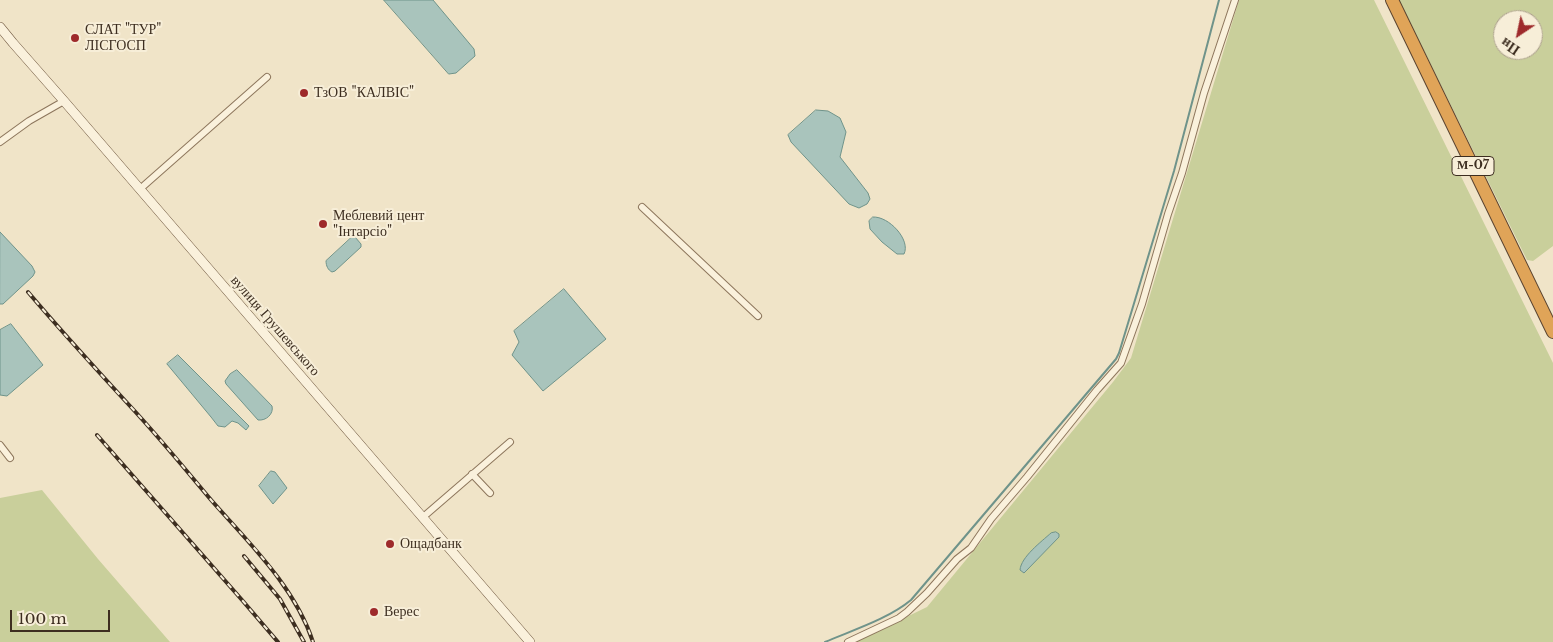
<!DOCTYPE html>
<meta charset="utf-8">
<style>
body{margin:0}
#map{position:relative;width:1553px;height:642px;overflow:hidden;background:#f0e4c8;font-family:"Libre Baskerville",serif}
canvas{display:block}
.north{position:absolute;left:1493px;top:10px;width:50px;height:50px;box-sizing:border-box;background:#f7eed8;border:1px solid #ada18e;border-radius:50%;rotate:214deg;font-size:14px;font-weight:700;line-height:20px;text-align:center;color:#3d2e20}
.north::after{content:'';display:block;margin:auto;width:18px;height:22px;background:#9e2a2b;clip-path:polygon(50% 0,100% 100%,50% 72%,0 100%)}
.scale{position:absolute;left:10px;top:610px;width:100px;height:22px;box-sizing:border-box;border:2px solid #3d2e20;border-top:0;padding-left:6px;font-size:15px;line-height:18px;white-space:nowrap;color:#3d2e20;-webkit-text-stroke:4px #f7eed8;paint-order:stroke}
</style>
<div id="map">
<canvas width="1553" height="642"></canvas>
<div class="north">Пн</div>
<div class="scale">100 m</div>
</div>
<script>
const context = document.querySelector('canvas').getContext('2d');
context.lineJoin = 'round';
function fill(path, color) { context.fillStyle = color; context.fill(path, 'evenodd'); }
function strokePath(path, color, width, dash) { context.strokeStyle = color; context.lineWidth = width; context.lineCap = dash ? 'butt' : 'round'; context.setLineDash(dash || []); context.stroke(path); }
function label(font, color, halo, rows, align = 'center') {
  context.font = font + ' "Libre Baskerville",serif'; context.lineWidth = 4; context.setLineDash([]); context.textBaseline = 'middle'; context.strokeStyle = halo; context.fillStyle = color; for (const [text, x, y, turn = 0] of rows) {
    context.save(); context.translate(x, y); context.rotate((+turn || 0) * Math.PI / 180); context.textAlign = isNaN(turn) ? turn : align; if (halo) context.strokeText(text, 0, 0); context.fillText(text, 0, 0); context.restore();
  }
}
fill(new Path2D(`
 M1239,0H1374L1553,363V642H855L927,607L1113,382L1131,358Z
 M1399,0H1553V246L1533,261L1527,260ZM1503,20H1533V50H1503Z
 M42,490L98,559L170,642H0V498Z`), '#c9cf9b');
const water = new Path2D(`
 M384,0H433L474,49L475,56L456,73L449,74Z
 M816,110L828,111L840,118L846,132L840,157L868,193L870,199L867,204L859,208L849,204L791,142L788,135Z
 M873,217C889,216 911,240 904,254H897L882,242L870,229L869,221Z
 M0,232L32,266L35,272L33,276L3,304H0Z
 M352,237H355L361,244V247L335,271L332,272C328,270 326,266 326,261Z
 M564,289L606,339L543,391L512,355L519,342L514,331Z
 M11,324L43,365L7,396L0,395V330Z
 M178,355L249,426L246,430L238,423L232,421L225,427L218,426L211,417L167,364Z
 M237,370L272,406C274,414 266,421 258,420L226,384L225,381L230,374Z
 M271,471L275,472L287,488L273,504L259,486Z
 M1056,532L1059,534V537L1027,570L1024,573L1020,570C1021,557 1041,542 1051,533Z`);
fill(water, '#a9c4bc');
strokePath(water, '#6f938a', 1);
strokePath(new Path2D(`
 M825,642C853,630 888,619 911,600L1116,359L1119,353L1174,171L1219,0`), '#6f938a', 2);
const street = new Path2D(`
 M0,142L29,121L64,101
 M140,189L267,77
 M642,207L758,316
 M0,445L10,458
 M472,474L490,493
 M422,518L510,442
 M848,642L899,618L907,612L927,593L957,559L971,548L991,519L1027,477L1097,390L1121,363L1142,304L1168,214L1182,173L1204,93L1235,0`);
const secondary = new Path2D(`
 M0,27L13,43L64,101L530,642`);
const highway = new Path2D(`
 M1392,0L1553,332`);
strokePath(street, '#8d765c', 8);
strokePath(secondary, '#6f573f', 10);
strokePath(highway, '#5b4430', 14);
strokePath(street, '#faf1dc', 6);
strokePath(secondary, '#faf1dc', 9);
strokePath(highway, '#e0a458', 12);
const rail = new Path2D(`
 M28,292C61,331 95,368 130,406C158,436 185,469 212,501C249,543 295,587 313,642
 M97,435L242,600L278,642
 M244,556L280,599L304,642`);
strokePath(rail, '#3d2e20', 4);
strokePath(rail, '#f7eed8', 2, [5.5]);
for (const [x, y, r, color] of [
 [75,38,5,"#9e2a2b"],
 [304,93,5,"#9e2a2b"],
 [323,224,5,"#9e2a2b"],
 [390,544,5,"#9e2a2b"],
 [374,612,5,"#9e2a2b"]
]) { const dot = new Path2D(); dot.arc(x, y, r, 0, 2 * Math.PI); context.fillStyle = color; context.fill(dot); strokePath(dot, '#f7eed8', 2); }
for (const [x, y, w] of [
 [1473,166,42]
]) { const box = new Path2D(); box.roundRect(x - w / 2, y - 9.5, w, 19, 4); context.fillStyle = '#f7eed8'; context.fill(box); strokePath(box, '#3d2e20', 1); }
label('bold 12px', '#3d2e20', null, [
 ["М-07",1473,166]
]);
label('14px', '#3d2e20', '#f7eed8', [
 ["СЛАТ \"ТУР\"",85,30],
 ["ЛІСГОСП",85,46],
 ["ТзОВ \"КАЛВІС\"",314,93],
 ["Меблевий цент",333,216],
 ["\"Інтарсіо\"",333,232],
 ["Ощадбанк",400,544],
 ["Верес",384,612]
], 'left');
label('14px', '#3d2e20', '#f7eed8', [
 ["вулиця Грушевського",275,326,49]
]);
</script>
